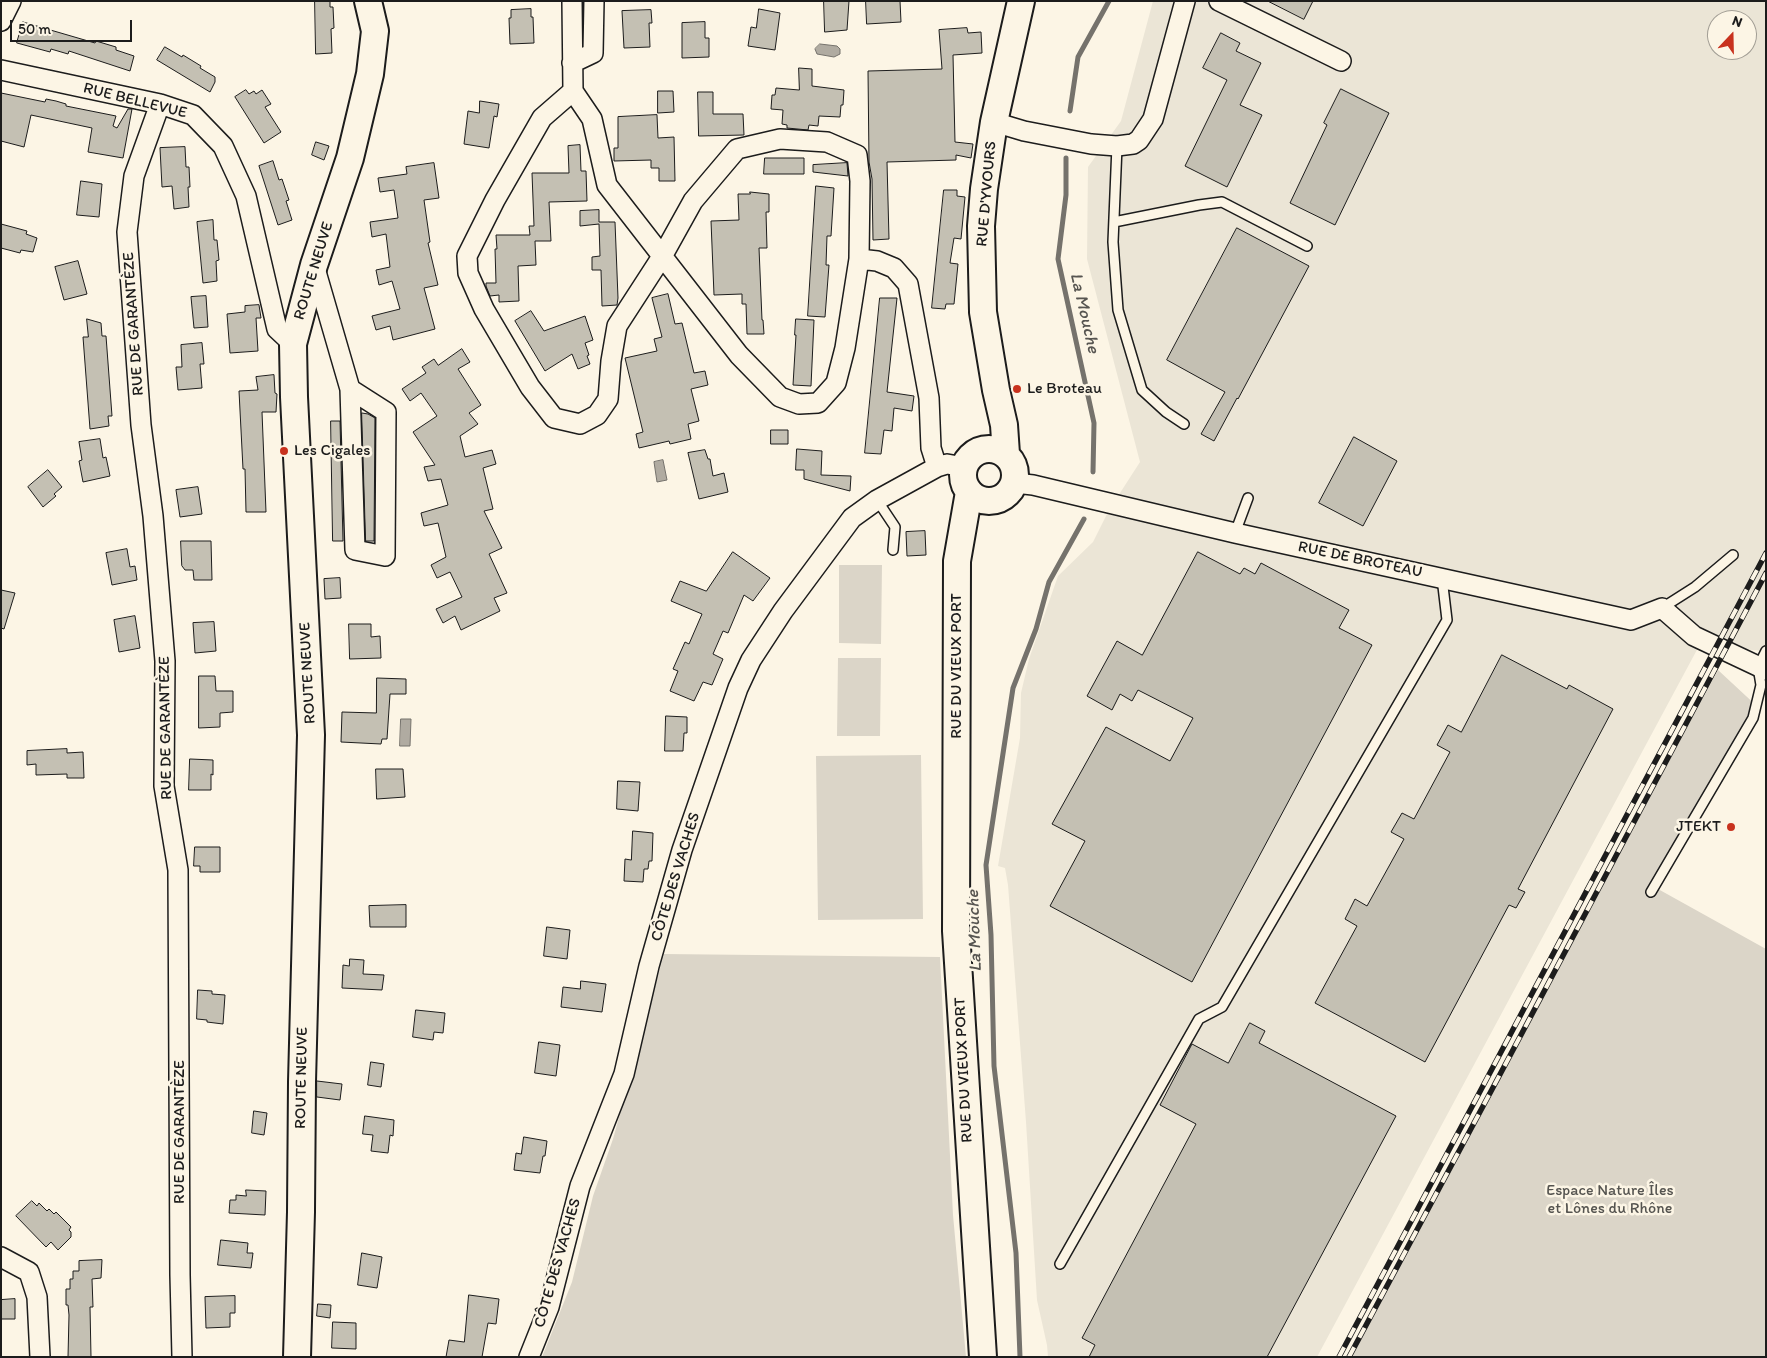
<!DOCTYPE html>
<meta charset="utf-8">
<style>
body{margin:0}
#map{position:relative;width:1767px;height:1358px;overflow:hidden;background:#fcf5e5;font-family:Itim,sans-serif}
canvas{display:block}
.frame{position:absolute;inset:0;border:2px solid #1c1c1c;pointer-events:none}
.north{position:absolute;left:1707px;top:10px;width:50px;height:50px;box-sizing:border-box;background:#fcf5e5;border:1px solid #a29e95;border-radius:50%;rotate:21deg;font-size:14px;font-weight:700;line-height:20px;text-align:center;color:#1c1c1c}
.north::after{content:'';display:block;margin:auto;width:18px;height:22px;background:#c8321e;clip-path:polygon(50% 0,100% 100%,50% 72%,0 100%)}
.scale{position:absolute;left:10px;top:20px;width:122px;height:22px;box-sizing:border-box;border:2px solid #1c1c1c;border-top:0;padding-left:6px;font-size:15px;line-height:18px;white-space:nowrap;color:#1c1c1c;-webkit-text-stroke:4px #fcf5e5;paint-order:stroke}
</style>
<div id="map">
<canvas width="1767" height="1358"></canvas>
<div class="frame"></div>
<div class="north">N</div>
<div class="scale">50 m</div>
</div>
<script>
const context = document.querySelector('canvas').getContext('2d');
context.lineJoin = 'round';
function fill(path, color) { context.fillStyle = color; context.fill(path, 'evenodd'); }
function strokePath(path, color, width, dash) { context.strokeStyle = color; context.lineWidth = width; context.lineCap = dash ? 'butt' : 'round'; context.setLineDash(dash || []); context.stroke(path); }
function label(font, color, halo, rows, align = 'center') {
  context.font = font + ' Itim,sans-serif'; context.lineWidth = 5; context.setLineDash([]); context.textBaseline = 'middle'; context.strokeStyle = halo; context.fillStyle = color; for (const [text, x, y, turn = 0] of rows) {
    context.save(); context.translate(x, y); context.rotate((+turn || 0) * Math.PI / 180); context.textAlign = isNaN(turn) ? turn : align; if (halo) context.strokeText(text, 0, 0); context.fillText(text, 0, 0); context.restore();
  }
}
fill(new Path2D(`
 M1153,1H1766V651L1699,646L1317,1357H1048L1047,1345L1037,1300L1026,1122L1008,885L1005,868L998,866L1020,738L1021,693L1029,659L1058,576L1093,542L1109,510L1140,462L1087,259L1088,167L1121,121ZM1717,20H1747V50H1717Z`), '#ebe5d6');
fill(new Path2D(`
 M839,565H882L881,644L839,643Z
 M838,658H881L880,736H837Z
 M1718,670L1760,709L1658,889L1766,949V1357H1349Z
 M921,755L923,919L818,920L816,756Z
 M664,954L940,957L953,1215L966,1357H542L572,1282L593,1196L613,1139Z`), '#dbd5c8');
const water = new Path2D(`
 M820,44L837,46L840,49V54L834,57L817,54L815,49Z
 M663,460L667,480L657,482L654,462Z
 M401,719H411L410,746H400Z`);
fill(water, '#b0aba1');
strokePath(water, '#75726c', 1);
strokePath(new Path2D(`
 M1070,111L1078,57L1109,1
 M1066,158V195L1058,259L1094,423L1093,472
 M1020,1357L1016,1253L994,1066L991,935L986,865L1013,688L1036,629L1049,582L1084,519`), '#75726c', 5);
const building = new Path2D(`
 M315,1H330V7H333L334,28L331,29L332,53L316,54Z
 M824,1H849L847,30L825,32Z
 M866,1H900L901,22L867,24Z
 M1268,1H1313L1304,19Z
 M531,9V17H533L534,43L510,44L509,18H511V10Z
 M759,9L780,13L775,50L748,46L751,27L756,28Z
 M651,10L652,23H649L650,47L624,48L622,11Z
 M23,22L95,43L96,41L116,47V50L134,56L130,71L69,51L68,54L51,49L50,52L17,43Z
 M705,22V38H709V57L682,58V23Z
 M967,28L968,33L981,32L982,53L953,55L955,142L973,144L971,158L956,155V160L887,162L889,239L873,240L872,179L869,162L868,71L942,69L939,30Z
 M1221,33L1240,43L1236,51L1261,63L1240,105L1262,115L1227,187L1185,166L1227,80L1203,68Z
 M165,47L182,57L183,55L201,66L200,68L215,77V82L210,92L157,60Z
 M799,68L812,69V86L844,90L843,105H841L840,117L819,116L818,126L809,125L808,130L787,128V125L782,124L783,110L771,109L772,95H775L776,88L799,90Z
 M1341,89L1389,113L1335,225L1290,203L1327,125L1324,123Z
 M246,90L249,94L254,91L256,94L262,90L271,104L265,107L281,132L264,143L235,97Z
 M658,91H673L674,112L658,113Z
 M698,92H713V114H743L744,135L699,136Z
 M1,93L45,102L46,99L56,101L66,104V106L116,116L113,126L117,128L128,109H132L123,158L88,152L92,128L31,115L24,147L1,141Z
 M480,101L499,104L497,117L494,116L489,148L464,144L468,111L479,113Z
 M657,115L658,138L674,137L675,181H659V168H651V160L614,161V148H618V117Z
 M316,142L329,146L324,160L312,155Z
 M580,145L581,171H586L587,201L549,202L551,241H535L536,265L518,266L519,301L499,302V295L490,296L486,286V283H496L495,249H497L496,235H530L529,226H534L532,173H569L568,146Z
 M185,147L186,167H189L190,187H188L189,207L174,209L172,186L162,187L160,148Z
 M765,158H804V174H764Z
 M273,161L279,180L282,179L289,200L286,201L292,220L278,225L259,166Z
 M434,163L439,198L424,200L430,242L428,243L438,285L424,288L435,329L393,340L390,326L376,330L372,316L400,309L392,281L379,285L376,270L390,267L386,234L372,237L370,222L398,218L394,190L380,192L378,178L407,174L406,167Z
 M847,163L848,176L813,172V165Z
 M81,181L102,184L99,217L77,215Z
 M816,186L834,188L831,236H827L826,265H829L825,317L808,316Z
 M944,190H957V196L965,197L961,239L954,238L950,263L958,264L954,304H946L945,309L932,308Z
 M750,192L769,194V212H766L767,248H759L762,320H763L764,334H747L746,304H742V294L714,295L711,221L739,220L738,194H750Z
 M599,210V222H615L618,298L617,305L602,306L601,270H592V257L600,256L599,224L580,226V211Z
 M213,220L214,240H217L219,260L216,261L217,281L203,283L197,222Z
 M1,224L27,231L26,234L37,238L33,252L21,250L20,253L1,248Z
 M1237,228L1309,266L1238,399L1237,398L1214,441L1201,434L1225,392L1167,360Z
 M78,261L87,294L64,300L55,267Z
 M668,294L675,324L682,323L694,373L705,371L708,385L691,389L699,421L688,424L691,439L670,444L669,441L639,448L636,434L643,432L625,358L657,351L654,339L662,337L652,298Z
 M206,296L208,327L194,328L191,297Z
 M880,298H897L887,392L914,396L912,411L894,408L892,431L884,430L881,454L865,453Z
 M259,305L261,318H256L258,351L230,353L227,314L245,312V306Z
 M531,311L544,331L585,316L593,340L585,343L589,355L587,356L590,364L578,369L572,354L545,371L515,321Z
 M87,319L101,323L102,336H106L112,416H108L109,426L90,429L83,337H88Z
 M796,319L814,320L811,386L793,385L796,335H795Z
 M202,343L204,364H200L202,388L178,390L176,367H182L181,345Z
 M462,349L470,362L458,369L481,405L469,413L478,424L460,436L465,457L492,450L496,464L483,468L493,509L484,511L502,548L489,554L507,593L494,598L500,611L461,630L455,616L443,623L436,609L462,597L450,572L437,578L431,565L446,557L438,523L424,526L421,513L448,505L441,479L428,481L424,467L435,465L413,432L437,416L421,393L410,401L402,389L426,373L422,367L434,359L438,365Z
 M274,375L275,393L277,394L276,412H262L266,512H246L245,469H243L239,391L258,390L256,377Z
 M362,413L368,414L375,418L374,541H366Z
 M331,421H340L343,541H333Z
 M771,430H788V444H771Z
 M1354,437L1397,461L1363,526L1319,503Z
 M100,439L103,458L106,457L110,476L83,482L79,461L82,460L79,442Z
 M797,449L822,451L821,475L851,476L850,491L804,479V470H796Z
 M705,450L708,459H710L713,476L724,473L728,492L699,499L688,453Z
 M48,470L62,487L54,494L56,496L43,507L28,487Z
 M198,487L202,514L180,517L176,490Z
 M925,531L926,555L907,556L906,532Z
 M181,541H211L212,580H194L193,570H185L182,566Z
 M127,549L130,567L135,566L137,580L112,585L106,553Z
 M733,552L770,578L753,601L744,595L728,633L723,631L713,654L723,659L712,685L703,682L694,701L670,691L678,671L673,669L685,642L689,644L702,614L671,601L680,581L706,591Z
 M1198,552L1240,574L1244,568L1255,574L1261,563L1349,610L1339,628L1372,645L1192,982L1050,906L1085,841L1052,824L1106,727L1170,761L1193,718L1138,690L1132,701L1120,694L1112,710L1087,696L1117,641L1142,655Z
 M340,578L341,598L325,599L324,579Z
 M1,590L15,593L4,629L1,628Z
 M135,616L140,648L119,652L114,620Z
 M214,622L216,651L195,653L193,623Z
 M349,624H371V637L380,636L381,658L350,659Z
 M1502,655L1567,689L1569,685L1613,709L1518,889L1525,892L1516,908L1509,905L1425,1062L1315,1003L1357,926L1345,919L1355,899L1367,906L1404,839L1391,832L1402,813L1414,819L1450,752L1437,745L1448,725L1461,732Z
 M199,676H215L216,691H233V712L220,713V727L199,728Z
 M377,678L406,679V694H390L387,739H382L381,744L341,742L342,712L376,713Z
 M666,716L687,717V733H684L683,751H665Z
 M67,749V753L83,752L84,778H67V774L36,775V764L27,765V751Z
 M190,759L213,760V775L211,774V790H189Z
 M376,769H403L405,797L377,799Z
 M618,781L640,782L638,811L617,809Z
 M633,831L653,833L652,861H649L648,869H644L643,882L624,881L625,859L631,860Z
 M195,847H220V872H200V866H194Z
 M406,905V927H370L369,906Z
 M547,927L570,930L567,959L544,956Z
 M350,959L364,960L363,974L384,975L382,990L342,988L343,965L349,966Z
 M581,981L606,984L602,1012L561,1007L563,987L580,989Z
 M198,990L212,991V994L225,995L223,1024L207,1022V1020L197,1019Z
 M416,1010L445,1013L443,1033L434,1032L433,1040L413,1037Z
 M1250,1023L1265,1031L1259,1043L1396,1116L1267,1357H1089L1095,1345L1082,1338L1196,1124L1160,1105L1192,1044L1228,1063Z
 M539,1042L560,1045L556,1076L535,1073Z
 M371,1062L384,1064L381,1087L368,1085Z
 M317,1081L342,1084L340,1100L317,1097Z
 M254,1111L267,1113L264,1135L252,1133Z
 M365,1116L394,1120L393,1136L390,1135L388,1153L371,1151L373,1135L363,1134Z
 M524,1137L547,1141L545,1156H543L540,1173L514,1170L516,1153L521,1154Z
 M246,1190L266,1191L265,1215L229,1213L230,1200H236V1195L246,1196Z
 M32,1201L37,1206L39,1203L47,1211L49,1209L54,1214L56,1212L71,1227L69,1230L71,1232V1237L58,1250L51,1242L46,1247L16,1216Z
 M221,1240L248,1243L247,1253H253L251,1268L218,1265Z
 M362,1253L382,1257L377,1288L358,1285Z
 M102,1260L101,1278L92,1279L93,1307H90L91,1357H68L69,1315L68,1305H66V1289H70V1279H73V1271H79V1261Z
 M469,1295L499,1299L496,1324L488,1323L482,1357H446L449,1340L464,1342Z
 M235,1296V1313H230V1327L206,1328L205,1297Z
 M15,1299V1319H1V1300Z
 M318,1304L331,1305L330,1318L317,1316Z
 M333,1322L356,1323V1349L332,1348Z`);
fill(building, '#c4c0b3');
strokePath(building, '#1c1c1c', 1);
const lane = new Path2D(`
 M1117,146L1113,242L1118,310L1142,390L1166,412L1184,424
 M1114,222L1199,205L1222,202L1307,246
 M877,500L895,527L893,550
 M1235,533L1248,498
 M1662,608L1695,587L1733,555
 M1651,892L1753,718L1761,685L1758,667L1766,651
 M1060,1264L1199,1019L1222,1007L1447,620L1442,578`);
const street = new Path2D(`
 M572,1L573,91L592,119L607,185L739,355L780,397L799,404L818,403L836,383L845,348L859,259L877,261L894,268L908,284L929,398L931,448L937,467
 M1219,1L1341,61
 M1,21L11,1
 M572,63L593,53L594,1
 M1,70L160,104L193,115L223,146L246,196L277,329L293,344
 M573,91L542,118L495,200L467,256L468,273L484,309L530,387L554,418L580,424L597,415L608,399L611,361L617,326L663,255L693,201L737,149L780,139L827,142L857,155L860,181L859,259
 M160,104L134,176L127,232L141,425L153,516L165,661L164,786L178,870L180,1275L182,1357
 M994,122L1024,131L1091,144L1117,146L1133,144L1139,140L1153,119L1185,1
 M314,265L350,389L355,550L385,556L386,412L350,389
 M1015,483L1033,485L1235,533L1631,620L1662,608L1694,636L1766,670
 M1,1257L29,1272L37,1297L40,1357
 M529,1357L549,1307L580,1186L624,1074L649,966L682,850L738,688L751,660L783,611L852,518L877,500L937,467L947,464L964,467`);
const secondary = new Path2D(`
 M963 475a26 26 0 1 1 52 0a26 26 0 1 1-52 0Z
 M1006,454L1004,425L996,390L983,312L981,226L984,189L994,122L1021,1
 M969,492L957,561L956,931L983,1357
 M297,1357L301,1212L302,1082L311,735L294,397L293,344L314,265L350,158L370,74L375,31L368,1`);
strokePath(lane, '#1c1c1c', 12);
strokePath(street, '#1c1c1c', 22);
strokePath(secondary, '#1c1c1c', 30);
strokePath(lane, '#fcf5e5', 9);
strokePath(street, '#fcf5e5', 19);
strokePath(secondary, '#fcf5e5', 26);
const rail = new Path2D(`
 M1339,1357L1766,553
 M1349,1357L1505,1065L1766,573`);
strokePath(rail, '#1c1c1c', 5.5);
strokePath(rail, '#fcf5e5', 4, [11]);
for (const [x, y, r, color] of [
 [1017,389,5,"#c8321e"],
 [284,451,5,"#c8321e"],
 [1731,827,5,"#c8321e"]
]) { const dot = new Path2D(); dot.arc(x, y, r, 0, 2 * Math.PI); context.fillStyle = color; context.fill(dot); strokePath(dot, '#fcf5e5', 2); }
label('16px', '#1c1c1c', '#fcf5e5', [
 ["RUE BELLEVUE",135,101,14],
 ["RUE D'YVOURS",987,194,-85],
 ["ROUTE NEUVE",314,271,-73],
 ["RUE DE GARANTÈZE",134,324,-94],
 ["RUE DE BROTEAU",1360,560,12],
 ["RUE DU VIEUX PORT",957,666,-90],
 ["ROUTE NEUVE",308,673,-93],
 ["RUE DE GARANTÈZE",166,728,-91],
 ["CÔTE DES VACHES",676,877,-73],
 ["RUE DU VIEUX PORT",964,1070,-93],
 ["ROUTE NEUVE",302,1078,-89],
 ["RUE DE GARANTÈZE",180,1132,-90],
 ["CÔTE DES VACHES",558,1263,-74]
]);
label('16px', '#1c1c1c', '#fcf5e5', [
 ["Le Broteau",1027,389],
 ["Les Cigales",294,451],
 ["JTEKT",1721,827,"right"]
], 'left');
label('16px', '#555450', '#fcf5e5', [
 ["Espace Nature Îles",1610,1191],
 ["et Lônes du Rhône",1610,1209]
]);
label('italic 18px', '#575551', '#fcf5e5', [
 ["La Mouche",1084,313,77],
 ["La Mouche",975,931,-92]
]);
</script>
